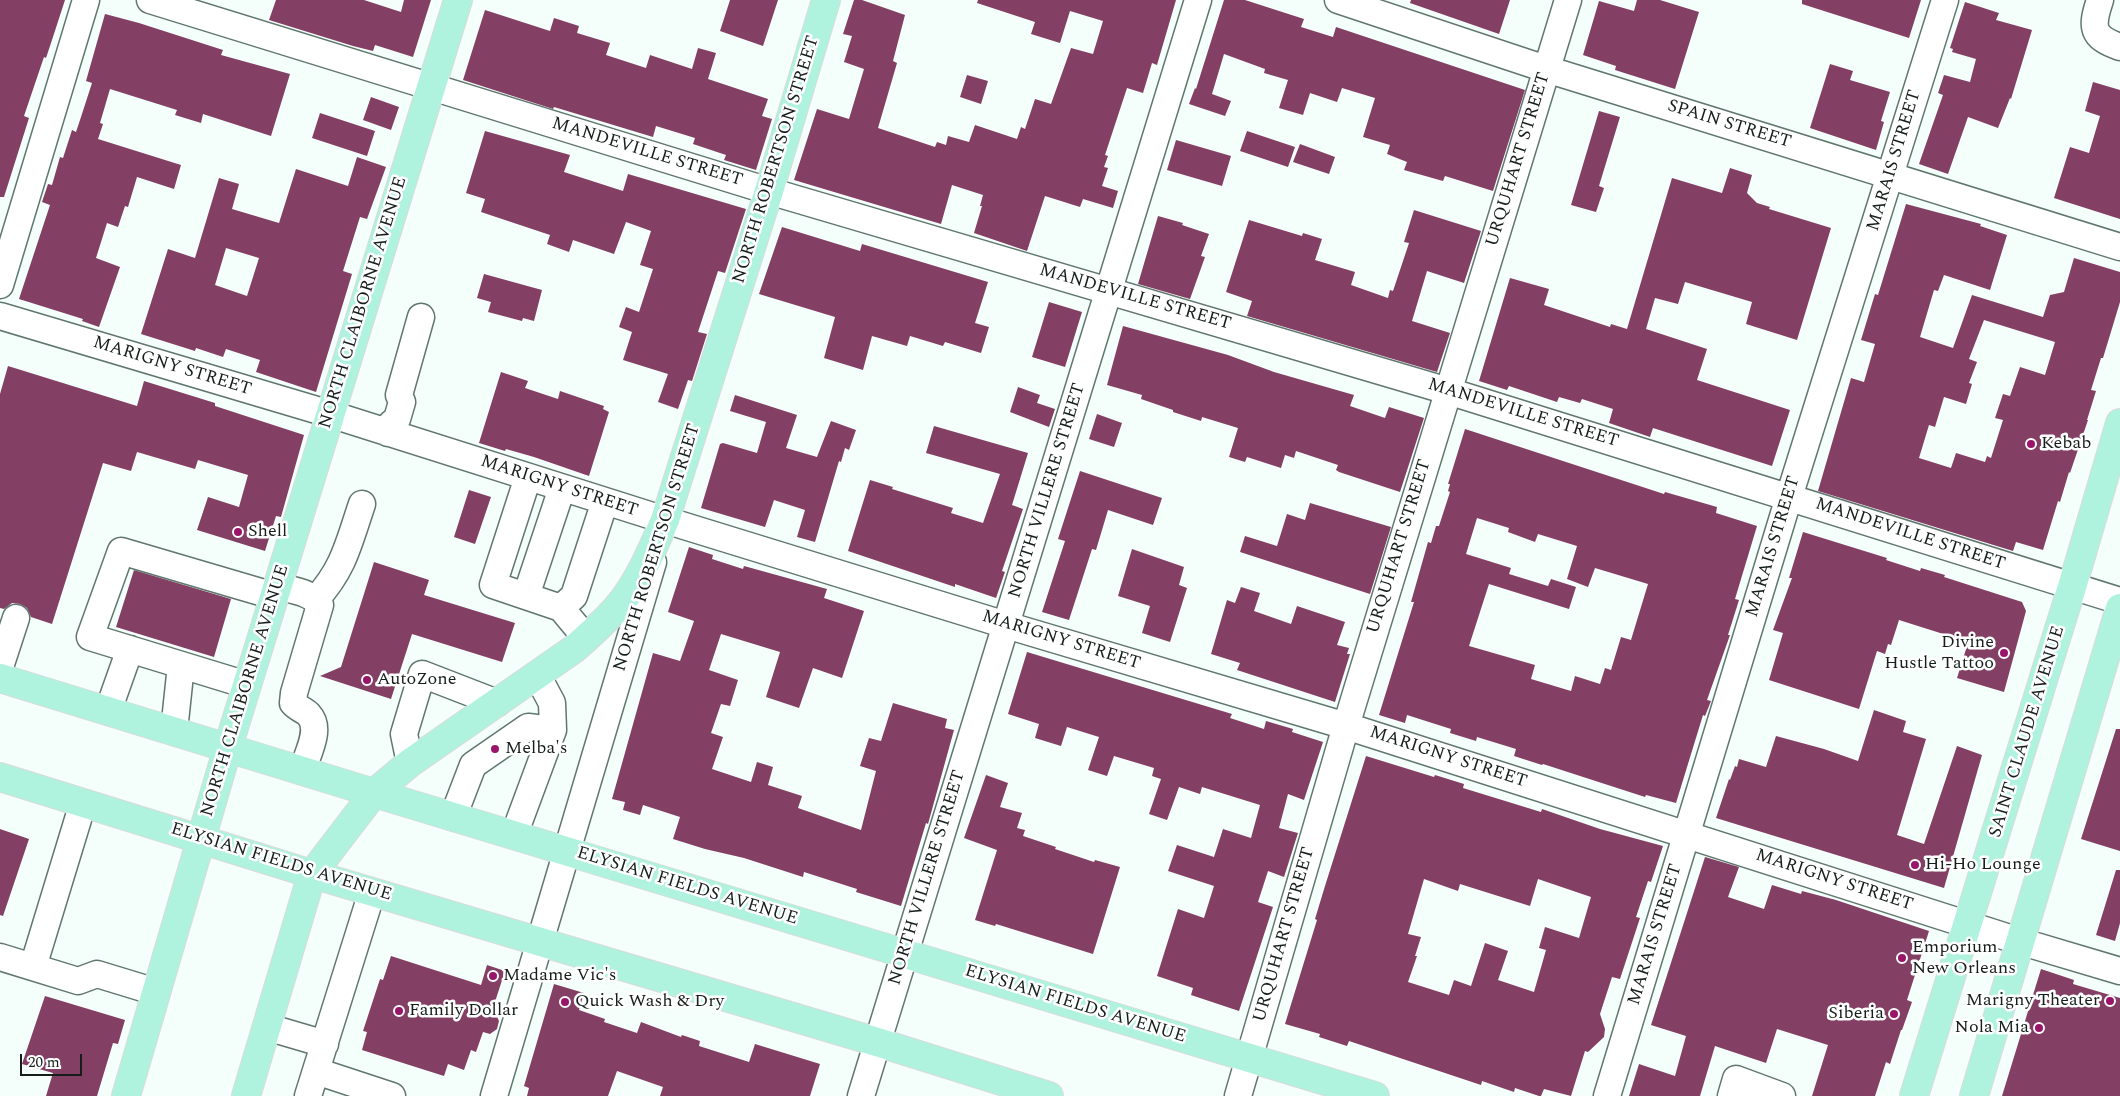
<!DOCTYPE html>
<style>
body{margin:0}
#map{position:relative;width:2120px;height:1096px;overflow:hidden;background:#f4fefa;font-family:Spectral,serif}
canvas{display:block}
.scale{position:absolute;left:20px;top:1054px;width:62px;height:22px;box-sizing:border-box;border:2px solid #151e1a;border-top:0;padding-left:6px;font-size:15px;line-height:18px;white-space:nowrap;color:#151e1a;-webkit-text-stroke:4px #fff;paint-order:stroke}
</style>
<div id="map">
<canvas width="2120" height="1096"></canvas>
<div class="scale">20 m</div>
</div>
<script>
const context = document.querySelector('canvas').getContext('2d');
context.lineJoin = 'round';
function fill(path, color) { context.fillStyle = color; context.fill(path, 'evenodd'); }
function strokePath(path, color, width, dash) { context.strokeStyle = color; context.lineWidth = width; context.lineCap = dash ? 'butt' : 'round'; context.setLineDash(dash || []); context.stroke(path); }
function label(font, color, halo, rows, align = 'center') {
  context.font = font + ' Spectral,serif'; context.lineWidth = 5; context.setLineDash([]); context.textBaseline = 'middle'; context.strokeStyle = halo; context.fillStyle = color; for (const [text, x, y, turn = 0] of rows) {
    context.save(); context.translate(x, y); context.rotate((+turn || 0) * Math.PI / 180); context.textAlign = isNaN(turn) ? turn : align; if (halo) context.strokeText(text, 0, 0); context.fillText(text, 0, 0); context.restore();
  }
}
fill(new Path2D(`
 M0,0H65L51,43L46,58L44,57L24,116L29,118L4,197H0Z
 M276,0H364L401,12L404,0H431L413,57L375,45L373,51L353,46L269,20Z
 M730,0H778L763,46L720,31Z
 M854,0H862L905,15L893,61L897,63L878,128L935,147L937,142L946,145L948,136L969,142L975,125L1017,139L1021,127L1025,129L1035,99L1051,104L1071,48L1093,54L1103,21L1070,11L1060,43L1031,34L1035,22L977,3L978,0H1176L1157,65L1152,63L1143,93L1127,88L1105,155L1108,156L1104,167L1108,168L1102,186L1118,191L1113,208L1083,199L1080,207L1045,196L1027,251L974,233L982,206H980L983,195L952,185L941,224L794,180L817,109L849,119L864,69L844,62L852,36L843,34Z
 M1224,0H1245L1304,19L1301,27L1333,37L1336,27L1525,90L1493,191L1445,176L1443,181L1404,170L1407,162L1387,154L1390,145L1363,137L1375,98L1342,88L1337,102L1310,93L1303,115L1279,108L1288,80L1264,73L1265,69L1224,54L1212,94L1231,101L1225,116L1189,104L1195,88L1196,89Z
 M1411,0H1510L1499,34L1410,3Z
 M1637,0H1660L1699,12L1675,89L1615,70L1616,66L1583,55L1599,1L1634,11Z
 M1802,0H1921L1909,38L1802,4Z
 M1965,2L1999,13L1996,20L2032,30L2011,99L2010,98L1998,128L1968,117L1948,174L1919,164L1943,95L1938,93L1944,75L1970,82L1976,59L1952,52L1953,49L1950,48Z
 M485,10L550,31L554,18L579,26L577,33L610,43L606,55L646,68L650,55L692,69L698,48L716,53L708,79L768,99L762,116L772,119L756,170L724,160L726,155L693,144L695,138L656,126L653,137L554,107L553,109L463,80Z
 M105,14L139,23L223,50L221,55L290,74L271,136L203,114L201,123L175,115L177,110L110,89L100,123L103,124L98,139L181,165L174,189L137,177L128,207L125,206L118,227L107,223L96,258L120,267L99,327L82,321L83,319L19,299L50,205L42,202L48,184L52,185L60,157L63,158L72,130L76,132L81,117L92,83L86,81Z
 M1830,64L1853,71L1850,80L1890,92L1881,121L1884,122L1876,150L1810,128Z
 M967,75L988,81L981,104L960,97Z
 M2093,82L2120,90V219L2054,198L2070,147L2089,153L2100,116L2085,111Z
 M371,97L399,107L391,130L363,120Z
 M1599,111L1620,117L1599,186L1604,188L1596,212L1571,205Z
 M320,113L375,131L367,156L312,138Z
 M485,131L570,155L564,172L623,191L628,174L746,209L725,273L718,271L698,332L707,334L692,381L688,380L678,409L658,402L668,374L623,360L632,332L619,327L626,307L639,312L653,269L640,265L651,231L626,222L614,254L573,240L569,252L547,244L550,235L481,212L485,199L466,193Z
 M1247,131L1295,147L1288,167L1240,151Z
 M1176,140L1231,156L1222,186L1167,170Z
 M1300,144L1335,157L1329,174L1293,162Z
 M357,157L386,167L367,219L360,217L343,271L352,274L316,392L256,372L260,360L226,349L223,357L196,348L195,351L141,334L168,249L195,258L219,178L239,184L232,209L279,223L296,169L348,186ZM226,248L259,258L247,296L215,285Z
 M1730,168L1752,175L1747,193L1757,203L1770,207L1769,209L1831,228L1797,340L1746,324L1752,302L1685,282L1678,304L1655,298L1646,329L1707,349L1697,380L1790,410L1772,466L1653,428L1650,437L1609,423L1613,409L1582,399L1580,403L1559,397L1557,402L1509,386L1507,390L1479,381L1510,278L1549,289L1544,305L1610,327L1611,324L1627,329L1672,178L1722,193Z
 M1906,204L1981,224L1980,226L2007,235L1990,290L1944,275L1938,291L1934,290L1920,337L1953,348L1972,295L2043,317L2050,295L2064,292L2074,258L2120,272V302L2103,358H2101L2091,390L2096,391L2087,420H2088L2070,473L2069,472L2060,502L2058,501L2043,550L2016,542L2013,551L1818,491L1851,378L1864,382L1875,344L1861,340L1875,294L1878,295ZM1984,320L2055,342L2045,375L2020,367L2010,396L2003,394L1995,418L2003,420L1991,458L1987,456L1985,462L1956,453L1951,468L1919,458L1929,425L1935,427L1944,397L1966,404L1972,384L1969,383L1977,362L1969,359Z
 M1414,210L1481,231L1464,283L1427,271L1412,321L1450,333L1437,372L1247,316L1252,301L1226,292L1249,220L1302,236L1303,233L1322,239L1315,260L1355,272L1351,285L1388,298L1390,290L1393,291L1409,243L1404,242Z
 M1158,216L1183,223L1182,225L1209,234L1201,256L1205,257L1190,299L1138,284Z
 M782,227L860,251L862,244L988,282L975,323L989,327L981,353L945,342L943,346L910,336L907,346L872,336L863,370L824,358L835,317L759,294Z
 M484,274L542,290L534,321L523,318L522,321L488,312L491,302L477,298Z
 M1049,302L1082,312L1065,367L1032,357Z
 M1123,326L1228,355L1274,372L1354,395L1350,406L1385,418L1389,407L1424,418L1400,492L1339,472L1336,470L1338,465L1296,451L1294,458L1285,455L1281,468L1247,457L1245,462L1229,457L1238,428L1202,417L1201,421L1173,412V410L1141,399L1142,395L1107,385Z
 M8,366L137,406L144,381L215,403V406L304,435L281,517L276,516L265,551L197,530L208,497L239,507L248,475L198,460L195,469L137,452L131,471L103,463L52,624L31,617L27,608L20,604L12,603L4,609L0,608V394Z
 M501,372L528,381L525,388L558,399L560,391L604,406L603,409L609,412L589,476L534,457L506,449L505,451L479,443Z
 M1018,387L1040,395L1037,403L1055,409L1049,427L1010,412Z
 M735,395L797,415L786,448L817,457L831,421L856,430L849,450L845,448L841,462L839,461L815,542L797,537L805,510L774,500L765,527L701,508L720,444L723,443L757,453L766,422L730,411Z
 M1097,414L1122,423L1114,447L1089,439Z
 M934,426L1028,453L1012,505L1023,509L1002,571L1005,572L996,598L955,584V587L848,551L870,480L893,487L892,489L953,508L951,513L983,523L1000,474L926,453Z
 M1465,429L1664,494L1665,492L1717,507L1716,513L1757,526L1735,599L1739,600L1728,635H1730L1707,700L1711,701L1705,716L1703,715L1676,803L1646,795L1645,797L1543,764L1542,765L1514,756L1516,749L1477,737L1476,741L1450,733L1451,729L1407,715L1405,723L1379,715L1414,602H1411L1428,542L1431,543L1436,526H1439L1450,492L1448,491L1450,484H1448ZM1477,518L1509,528L1508,532L1535,542L1538,534L1577,546L1567,579L1588,587L1595,568L1648,584L1631,640L1621,637L1611,670L1605,668L1600,684L1575,676L1571,691L1531,679L1535,665L1469,646L1489,584L1569,609L1576,587L1551,579L1548,586L1509,574L1511,568L1466,554Z
 M1080,471L1162,498L1153,525L1108,510L1096,550L1092,549L1069,620L1042,612L1065,541L1058,539Z
 M469,490L491,497L475,544L454,537Z
 M1310,503L1391,527L1370,594L1240,552L1245,536L1277,546L1287,514L1305,520Z
 M1803,532L1887,558L1886,560L1920,571L1921,568L1945,575L1944,577L2022,602L2026,611L2004,692L1957,678L1967,646L1955,642L1956,638L1899,620L1891,645L1888,644L1885,654L1877,651L1859,709L1769,680L1783,633L1773,630L1792,578H1789Z
 M689,547L713,555L712,559L743,569L744,566L827,589L824,598L864,611L842,678L813,668L799,708L766,697L780,652L721,634L709,670L738,680L730,706L721,704L711,733L723,737L712,769L751,782L757,762L773,767L768,785L802,796L798,808L861,830L876,771L860,766L869,738L881,741L893,703L947,719L945,728L954,730L928,824L926,823L901,906L856,892L857,889L804,872L803,877L744,858L705,849L673,839L680,817L643,805L640,815L623,810L625,802L612,799L653,653L680,661L694,621L668,612Z
 M1132,549L1184,567L1179,585L1187,588L1170,642L1142,633L1150,606L1118,596Z
 M374,562L429,580L424,595L515,623L502,662L412,634L391,699L320,676L341,667Z
 M134,570L231,599L214,657L116,627Z
 M1241,587L1260,593L1254,611L1291,624L1297,606L1345,622L1337,645L1349,648L1347,654H1350L1335,702L1237,670L1240,663L1211,654L1227,600L1235,603Z
 M1027,652L1232,714L1230,718L1264,729L1266,721L1293,729L1292,732L1323,742L1304,800L1288,794L1279,828L1298,833L1284,877L1268,871L1258,902L1273,907L1239,1011L1191,995L1193,988L1157,976L1178,909L1204,918L1214,886L1168,871L1177,845L1214,857L1223,829L1251,838L1260,805L1202,787L1200,794L1179,787L1167,820L1149,814L1161,779L1152,776L1154,768L1114,756L1107,776L1088,770L1099,737L1067,727L1061,746L1035,738L1039,724L1008,714Z
 M1874,710L1906,721L1903,732L1926,739L1897,835L1924,844L1957,746L1982,755L1944,888L1716,818L1729,779L1730,780L1735,766L1737,767L1739,759L1766,767L1776,736L1824,749L1858,761Z
 M2116,729H2120V851L2081,839Z
 M1366,756L1434,777L1435,775L1464,784L1463,788L1541,812L1542,809L1600,829L1663,846L1651,882L1648,881L1636,917L1640,918L1620,979L1612,977L1600,1014L1605,1029L1604,1037L1588,1052L1585,1051L1571,1096L1544,1089L1541,1096H1539L1515,1088L1514,1092L1482,1081L1481,1085L1349,1041L1347,1046L1319,1037L1320,1034L1285,1024L1317,920L1315,919L1325,886ZM1424,879L1458,891L1460,884L1530,906L1538,879L1591,897L1579,938L1545,927L1539,948L1546,950L1534,992L1498,980L1508,951L1485,943L1471,986L1454,980L1449,995L1408,982L1417,956H1415L1421,937L1408,934Z
 M986,775L1008,783L1000,807L1022,813L1017,828L1025,830L1023,836L1056,847L1055,849L1094,862L1095,860L1120,867L1093,954L996,924L995,926L975,920L997,850L964,838Z
 M0,829L29,839L3,916L0,915Z
 M1705,857L1739,867L1728,897L1764,909L1772,885L1801,894L1802,891L1836,900L1929,931L1907,1000L1912,1002L1902,1030H1901L1890,1064L1886,1062L1875,1096H1812L1828,1045L1777,1029L1766,1063L1715,1046L1700,1096H1629L1639,1064L1675,1076L1686,1036L1651,1025Z
 M2116,870H2120V923L2115,941L2096,935Z
 M391,956L481,985L487,965L505,971L493,1008L499,1021L497,1029L490,1034L483,1032L476,1052L471,1050L464,1070L448,1064L444,1076L362,1050L367,1032L363,1031L380,979L383,980Z
 M2041,969L2074,980L2073,984L2120,998V1096H2002Z
 M554,984L584,993L579,1010L605,1019L604,1022L637,1033L641,1022L681,1037L682,1035L700,1041L699,1046L749,1062L755,1044L820,1064L810,1096H660L663,1087L617,1071L608,1096H527L529,1088L524,1086Z
 M45,996L125,1020L118,1044L113,1043L97,1096H46L53,1073L22,1064Z`), '#843f65');
const minor = new Path2D(`
 M150,0L769,191L1448,391L2120,601
 M1338,0L1546,69L2120,247
 M2100,0C2091,27 2091,37 2120,47
 M0,285L86,0
 M0,316L330,414L665,520L1006,625L1346,726L2019,941L2120,971
 M388,433L391,424L397,419L402,402L399,395L421,317
 M528,477L493,585L561,608L586,638
 M277,586C292,590 311,592 320,605L294,693L293,703C298,709 305,710 309,715C322,729 307,755 302,771
 M526,596L562,488
 M316,599C344,569 349,542 362,504
 M561,608L574,596L605,501
 M0,667L16,618
 M247,685L90,637L121,551L274,596
 M108,711L130,649
 M174,731L181,665
 M410,763L404,734L422,674L497,703
 M453,817L473,765L528,727L553,730
 M514,835L553,730L552,703L537,675
 M0,957L78,981L97,974L156,992
 M33,967L83,803
 M267,1027L325,1044
 M316,1071L392,1096
 M308,1096L372,892
 M494,1096L653,562
 M861,1096L1198,0
 M1238,1096L1346,726L1568,0
 M1607,1096L1789,497L1945,0
 M1731,1096L1736,1079L1782,1096`);
const major = new Path2D(`
 M0,678L374,793L1375,1096
 M0,777L312,874L877,1042L1049,1096
 M126,1096L228,747L458,0
 M246,1096L312,874L374,793L410,763L574,649C589,636 603,623 616,609C638,584 652,550 665,520L769,191L826,0
 M1914,1096L2072,587L2120,423
 M1974,1096L2120,608`);
strokePath(minor, '#60776e', 29);
strokePath(major, '#dadbda', 30);
strokePath(minor, '#fff', 26);
strokePath(major, '#aff2dd', 28);
for (const [x, y, r, color] of [
 [2031,444,5,"#991569"],
 [238,532,5,"#991569"],
 [2004,653,5,"#991569"],
 [367,680,5,"#991569"],
 [495,749,5,"#991569"],
 [1915,865,5,"#991569"],
 [1902,958,5,"#991569"],
 [493,976,5,"#991569"],
 [2110,1001,5,"#991569"],
 [565,1002,5,"#991569"],
 [399,1011,5,"#991569"],
 [1894,1014,5,"#991569"],
 [2039,1028,5,"#991569"]
]) { const dot = new Path2D(); dot.arc(x, y, r, 0, 2 * Math.PI); context.fillStyle = color; context.fill(dot); strokePath(dot, '#fff', 2); }
label('18px', '#151e1a', '#fff', [
 ["SPAIN STREET",1729,125,17],
 ["MANDEVILLE STREET",647,153,17],
 ["NORTH ROBERTSON STREET",777,160,-73],
 ["URQUHART STREET",1519,160,-73],
 ["MARAIS STREET",1895,161,-73],
 ["MANDEVILLE STREET",1135,298,16],
 ["NORTH CLAIBORNE AVENUE",364,303,-73],
 ["MARIGNY STREET",172,367,17],
 ["MANDEVILLE STREET",1523,414,17],
 ["MARIGNY STREET",559,487,18],
 ["NORTH VILLERE STREET",1048,491,-73],
 ["MANDEVILLE STREET",1910,535,18],
 ["URQUHART STREET",1400,547,-73],
 ["MARAIS STREET",1774,547,-73],
 ["NORTH ROBERTSON STREET",658,548,-73],
 ["MARIGNY STREET",1061,641,17],
 ["NORTH CLAIBORNE AVENUE",246,691,-73],
 ["SAINT CLAUDE AVENUE",2028,732,-73],
 ["MARIGNY STREET",1448,758,18],
 ["ELYSIAN FIELDS AVENUE",281,863,17],
 ["NORTH VILLERE STREET",928,878,-73],
 ["MARIGNY STREET",1834,881,18],
 ["ELYSIAN FIELDS AVENUE",687,887,17],
 ["URQUHART STREET",1285,935,-74],
 ["MARAIS STREET",1656,935,-73],
 ["ELYSIAN FIELDS AVENUE",1075,1005,17]
]);
label('18px', '#151e1a', '#fff', [
 ["Kebab",2041,444],
 ["Shell",248,532],
 ["Divine",1994,643,"right"],
 ["Hustle Tattoo",1994,664,"right"],
 ["AutoZone",377,680],
 ["Melba's",505,749],
 ["Hi-Ho Lounge",1925,865],
 ["Emporium",1912,948],
 ["New Orleans",1912,969],
 ["Madame Vic's",503,976],
 ["Marigny Theater",2100,1001,"right"],
 ["Quick Wash & Dry",575,1002],
 ["Family Dollar",409,1011],
 ["Siberia",1884,1014,"right"],
 ["Nola Mia",2029,1028,"right"]
], 'left');
</script>
